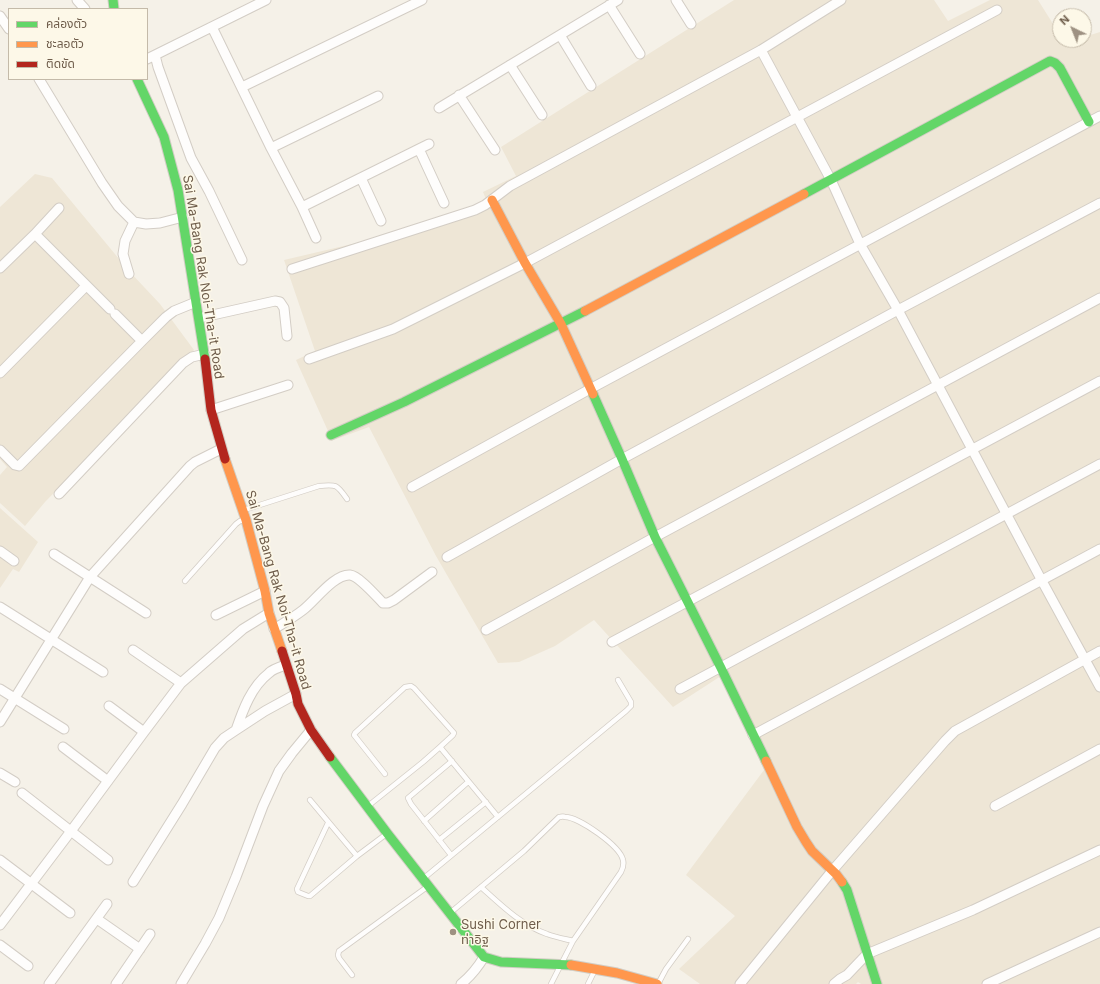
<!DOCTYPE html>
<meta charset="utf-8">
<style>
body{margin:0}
#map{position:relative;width:1100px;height:984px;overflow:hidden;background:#f5f1e8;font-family:Inter,"Noto Sans Thai",sans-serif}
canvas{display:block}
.legend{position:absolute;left:8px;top:8px;width:140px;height:72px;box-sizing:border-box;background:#fdf8e8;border:1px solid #c4baa9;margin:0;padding:5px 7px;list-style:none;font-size:12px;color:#6f5d4b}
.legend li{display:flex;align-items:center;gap:8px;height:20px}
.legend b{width:20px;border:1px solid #c4baa9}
.north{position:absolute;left:1052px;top:8px;width:40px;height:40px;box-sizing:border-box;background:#fdf8e8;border:1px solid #c4baa9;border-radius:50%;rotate:317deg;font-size:11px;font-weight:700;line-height:16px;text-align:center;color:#6f5d4b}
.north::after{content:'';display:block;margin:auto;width:14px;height:18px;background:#9e9182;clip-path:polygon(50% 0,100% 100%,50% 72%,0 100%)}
</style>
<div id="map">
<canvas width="1100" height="984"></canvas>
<ul class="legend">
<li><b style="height:5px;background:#63d668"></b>คล่องตัว</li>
<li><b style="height:5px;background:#ff974d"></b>ชะลอตัว</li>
<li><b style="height:5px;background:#b3261e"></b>ติดขัด</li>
</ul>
<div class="north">N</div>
</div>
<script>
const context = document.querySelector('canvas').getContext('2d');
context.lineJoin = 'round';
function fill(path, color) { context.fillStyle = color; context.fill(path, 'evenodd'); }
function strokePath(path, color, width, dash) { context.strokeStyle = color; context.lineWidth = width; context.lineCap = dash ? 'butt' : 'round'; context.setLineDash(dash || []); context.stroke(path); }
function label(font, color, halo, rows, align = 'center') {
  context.font = font + ' Inter,"Noto Sans Thai",sans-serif'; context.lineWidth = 3; context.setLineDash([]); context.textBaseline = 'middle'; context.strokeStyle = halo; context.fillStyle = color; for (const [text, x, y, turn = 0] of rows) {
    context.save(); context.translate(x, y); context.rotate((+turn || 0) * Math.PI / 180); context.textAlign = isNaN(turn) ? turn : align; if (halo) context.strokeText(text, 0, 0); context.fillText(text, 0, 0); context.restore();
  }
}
fill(new Path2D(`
 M734,0H934L948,21L990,0H1038L1060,35V40H1063L1065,44L1076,40H1084V37L1100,32V984H861L858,982L856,984H700L679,969L735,916L686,875L764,770L721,676L673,707L594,620L555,646L519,662L498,663L436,556L369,427L331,441L328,431L296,360L315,351L284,260L365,241L488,204L483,192L516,176L501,147Z
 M35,174L52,178L129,271L160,304L194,350L45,502L25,526L0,503V475L7,467L0,459V207Z
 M0,508L38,542L19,572L13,569L0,588Z`), '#eee6d6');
const lane = new Path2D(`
 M244,510L319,486C337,484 337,485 347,499
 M185,581L236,524L240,521L245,520
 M385,774L354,735L355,733L405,687L411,686L414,688L454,733L453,735L440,747
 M310,800L357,856
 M368,806L423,762L440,747L498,817
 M424,821L468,782
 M328,823L297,889L298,892L308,896H310L357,856L385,835
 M439,840L486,802
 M451,855L411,804L408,798L452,761
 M424,878L626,711L631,706V702L618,680
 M481,887C501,905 521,925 547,934C555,937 565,939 573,941
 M450,913L524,851L559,817C561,817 563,816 565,817C579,817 620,846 623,860C624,864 623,868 621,872L573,941L551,984
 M352,975L339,958L338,955L339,951L427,887
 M588,984L595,970
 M658,984L666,969L688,939`);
const street = new Path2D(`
 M77,0L85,9
 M676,0L691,24
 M609,5L640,54
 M0,16L9,29
 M212,27L271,148L302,207L316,238
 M560,35L591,86
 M761,50L831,180L860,244L898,310L1042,581L1100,687
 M155,55L158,67L191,158L209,191L242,260
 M147,59L266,0
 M510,65L542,115
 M39,79L102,183L118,206L134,222L146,224L160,223L183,217
 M242,87L422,0
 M459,95L495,150
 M439,108L618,0
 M271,148L378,96
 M419,149L444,203
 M361,178L381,221
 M302,207L429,144
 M35,234L110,309
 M0,268L35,234L59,208
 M292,269L475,210L485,205L510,186L761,50L841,0
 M129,274L123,254L125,241L134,222
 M115,314L142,341
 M199,318L275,301L280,302L284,308L287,336
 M309,359L393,329L525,263L997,10
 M0,373L86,286
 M211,410L288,385
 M0,450L15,465L19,466L142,341L166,317L174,311L196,302
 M412,487L590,389L1100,116
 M59,494L183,363L192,357L205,354
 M0,551L14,561
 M54,554L146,613
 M447,557L622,459L898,310L1100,203
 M0,607L103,672
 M216,615L265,591
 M274,629C284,623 294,617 303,610C315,601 334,574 350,575C359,576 376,596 383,603H388L394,600L432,572
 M486,630L655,537L1100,298
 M612,642L1100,381
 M133,650L181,683
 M0,689L64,729
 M680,689L1100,464
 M109,706L144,732
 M0,722L90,577L190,466L195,462L221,449
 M236,730C243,710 251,687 269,673C273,669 280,667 286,665
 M753,735L1100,549
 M63,747L108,781
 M0,773L15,782
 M22,793L108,860
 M995,806L1100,749
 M0,860L70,913
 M133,882L182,804L215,748L224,738L236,730L265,711L296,694
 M97,919L140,949
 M0,925L71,831L144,732L181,683L243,629L269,613
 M0,945L28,966
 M49,984L107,904
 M116,984L150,934
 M181,984L205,944L219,918L236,877L263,806L279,771L292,753L311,730
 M461,984C471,976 478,967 484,957
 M740,984L832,871L945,741L955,731L1100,651
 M834,984L840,979L847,975L867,954L973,910L1100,850
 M987,984L1100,932`);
const fast = new Path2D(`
 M113,0L114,9
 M137,79L164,137L178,190L205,359
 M804,194L1050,61L1055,63L1060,68L1089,122
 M593,394L622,459L655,537L721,668L766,761
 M331,435L404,402L585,311
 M330,757L387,833L484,957L501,962L571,965
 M842,882L847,890L877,984`);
const slow = new Path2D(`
 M492,200L525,263L561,324L593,394
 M585,311L804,194
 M225,459L246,520L265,591L269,613L282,651
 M766,761L797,827L806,842L812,851L836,874L842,882
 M571,965L617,973L657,984`);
const jam = new Path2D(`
 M205,359L211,410L225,459
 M282,651L296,694L298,704L311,730L330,757`);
strokePath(lane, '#d3cdc5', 6);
strokePath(street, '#d3cdc5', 11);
strokePath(fast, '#d2cdc4', 11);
strokePath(slow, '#d2cdc4', 11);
strokePath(jam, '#d2cdc4', 11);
strokePath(lane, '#fefdfc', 4.5);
strokePath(street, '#fefdfc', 9);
strokePath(fast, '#63d668', 9);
strokePath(slow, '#ff974d', 9);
strokePath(jam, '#b3261e', 9);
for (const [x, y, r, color] of [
 [453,932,4,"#9e9182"]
]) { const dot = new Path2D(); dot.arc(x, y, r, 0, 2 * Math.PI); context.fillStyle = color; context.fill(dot); strokePath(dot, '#fdf8e8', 1.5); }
label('13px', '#6f5d4b', '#fdf8e8', [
 ["Sai Ma-Bang Rak Noi-Tha-it Road",203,277,81],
 ["Sai Ma-Bang Rak Noi-Tha-it Road",278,590,74]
]);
label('13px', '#6f5d4b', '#fdf8e8', [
 ["Sushi Corner",461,925],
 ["ท่าอิฐ",461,940]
], 'left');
</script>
